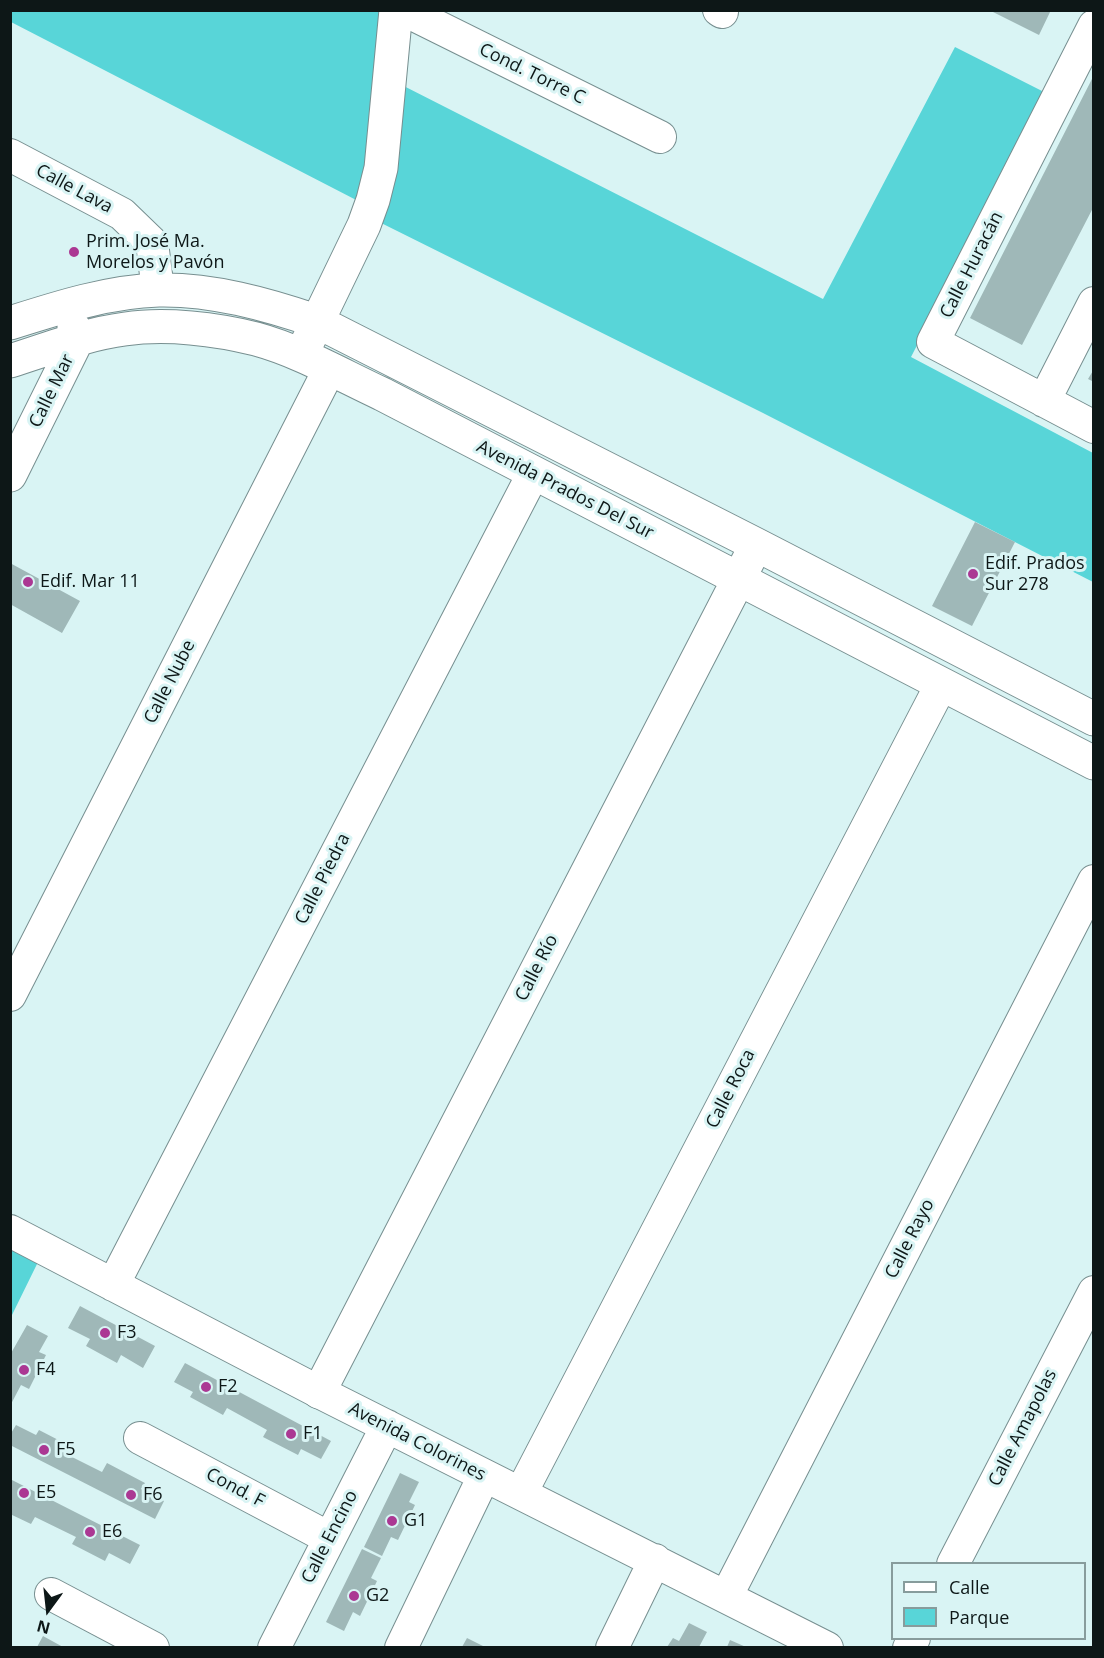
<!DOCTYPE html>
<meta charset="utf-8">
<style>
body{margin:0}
#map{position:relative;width:1104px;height:1658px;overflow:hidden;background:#d9f4f4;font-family:"Open Sans",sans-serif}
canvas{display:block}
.frame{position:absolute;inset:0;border:12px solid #0d1717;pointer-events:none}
.legend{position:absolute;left:891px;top:1562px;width:195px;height:78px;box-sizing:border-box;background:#d9f4f4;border:2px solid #879c9c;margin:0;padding:8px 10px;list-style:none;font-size:18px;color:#0d1717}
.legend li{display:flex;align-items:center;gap:12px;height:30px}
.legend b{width:30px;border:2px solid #879c9c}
.north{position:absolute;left:18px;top:1580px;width:60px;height:60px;-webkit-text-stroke:4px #d9f4f4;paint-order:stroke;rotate:195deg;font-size:16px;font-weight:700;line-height:24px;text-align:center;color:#0d1717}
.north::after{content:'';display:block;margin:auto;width:21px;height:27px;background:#0d1717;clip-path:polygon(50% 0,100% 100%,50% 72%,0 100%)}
</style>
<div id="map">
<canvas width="1104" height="1658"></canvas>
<div class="frame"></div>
<ul class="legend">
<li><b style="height:8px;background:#fff"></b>Calle</li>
<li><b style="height:16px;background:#58d5d8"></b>Parque</li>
</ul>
<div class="north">N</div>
</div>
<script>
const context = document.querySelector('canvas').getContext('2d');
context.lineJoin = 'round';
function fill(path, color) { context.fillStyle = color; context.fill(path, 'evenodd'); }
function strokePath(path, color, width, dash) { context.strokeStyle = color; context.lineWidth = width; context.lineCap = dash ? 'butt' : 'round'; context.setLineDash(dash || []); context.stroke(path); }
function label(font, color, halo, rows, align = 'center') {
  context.font = font + ' "Open Sans",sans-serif'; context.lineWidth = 6; context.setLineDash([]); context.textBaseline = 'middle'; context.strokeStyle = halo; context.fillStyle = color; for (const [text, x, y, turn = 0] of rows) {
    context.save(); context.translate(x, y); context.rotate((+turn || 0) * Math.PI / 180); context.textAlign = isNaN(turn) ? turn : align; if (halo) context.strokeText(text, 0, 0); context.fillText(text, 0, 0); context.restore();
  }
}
fill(new Path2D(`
 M10,11H396L388,78L823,299L955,47L1046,93L911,357L1093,453V582L763,413L359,212L362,203L11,22Z
 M11,1248L38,1262L11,1317Z`), '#58d5d8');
fill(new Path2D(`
 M989,10H1051L1039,35Z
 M1094,75V206L1022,345L970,318Z
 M1094,369V382L1088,379Z
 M975,522L1015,542L972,626L932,606Z
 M10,563L80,601L62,633L10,604Z
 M80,1306L155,1346L143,1368L121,1355L117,1363L86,1346L90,1339L68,1328Z
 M27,1325L48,1336L39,1352L46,1355L29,1389L21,1385L10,1406V1355Z
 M185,1363L331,1441L321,1459L301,1449L298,1455L263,1437L267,1430L227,1408L223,1415L190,1397L193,1392L174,1382Z
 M16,1425L36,1435L39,1430L70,1446L66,1454L102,1472L107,1463L145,1483L141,1489L164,1501L155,1519L10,1445V1435Z
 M400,1473L419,1482L409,1502L415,1505L398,1540L391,1537L382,1556L364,1547Z
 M10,1479L140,1545L130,1564L109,1553L105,1561L72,1544L76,1537L35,1517L31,1524L10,1514Z
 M362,1549L381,1558L371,1578L377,1581L360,1616L353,1612L344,1631L326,1622Z
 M689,1623L707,1632L699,1647H667L673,1638L679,1641Z
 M43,1636L63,1647H37Z
 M467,1638L485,1647H462Z
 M730,1640L746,1647H727Z`), '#9fb8b8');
const street = new Path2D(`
 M404,10L660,137
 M719,10L722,12
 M1094,26L933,342L1094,427
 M10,155L122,214L152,243L158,290
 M1044,401L1094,303
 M10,995L329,370
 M10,1231L319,1392L827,1648
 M113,1285L533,474
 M140,1438L329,1538
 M521,1493L941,685
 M953,1564L1094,1292
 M51,1594L153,1648
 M726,1597L1094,881
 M274,1648L387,1426
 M401,1648L484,1476
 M612,1648L655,1560
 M909,1648L914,1638`);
const secondary = new Path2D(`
 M10,323C57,308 110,291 159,290C212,289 266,304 316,321L757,545L1094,719
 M308,341L364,225L373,200L381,168L396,10
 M10,361C48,349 86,334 125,329C166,323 216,329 256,339C300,351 341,375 382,394L1094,763
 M10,475L77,340L74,328
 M319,1392L749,559`);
strokePath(street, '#778f90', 34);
strokePath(secondary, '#778f90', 35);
strokePath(street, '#fff', 32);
strokePath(secondary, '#fff', 33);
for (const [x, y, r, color] of [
 [74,252,6,"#ab3893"],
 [973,574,6,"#ab3893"],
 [28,582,6,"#ab3893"],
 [105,1333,6,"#ab3893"],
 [24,1370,6,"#ab3893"],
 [206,1387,6,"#ab3893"],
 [291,1434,6,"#ab3893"],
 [44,1450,6,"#ab3893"],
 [24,1493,6,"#ab3893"],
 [131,1495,6,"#ab3893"],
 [392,1521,6,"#ab3893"],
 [90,1532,6,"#ab3893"],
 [354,1596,6,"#ab3893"]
]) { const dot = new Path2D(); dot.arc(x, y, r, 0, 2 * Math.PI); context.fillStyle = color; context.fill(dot); strokePath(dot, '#d9f4f4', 2); }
label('18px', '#0d1717', '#d9f4f4', [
 ["Cond. Torre C",532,74,26],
 ["Calle Lava",74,189,28],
 ["Calle Huracán",972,265,-63],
 ["Calle Mar",52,391,-64],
 ["Avenida Prados Del Sur",565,490,27],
 ["Calle Nube",170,682,-63],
 ["Calle Piedra",323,879,-63],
 ["Calle Río",537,968,-63],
 ["Calle Roca",731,1089,-63],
 ["Calle Rayo",910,1239,-63],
 ["Calle Amapolas",1023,1428,-63],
 ["Avenida Colorines",417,1442,27],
 ["Cond. F",235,1488,28],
 ["Calle Encino",330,1537,-63]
]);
label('18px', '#0d1717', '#d9f4f4', [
 ["Prim. José Ma.",86,242],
 ["Morelos y Pavón",86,263],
 ["Edif. Prados",985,564],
 ["Sur 278",985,585],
 ["Edif. Mar 11",40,582],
 ["F3",117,1333],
 ["F4",36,1370],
 ["F2",218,1387],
 ["F1",303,1434],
 ["F5",56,1450],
 ["E5",36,1493],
 ["F6",143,1495],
 ["G1",404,1521],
 ["E6",102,1532],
 ["G2",366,1596]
], 'left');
</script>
